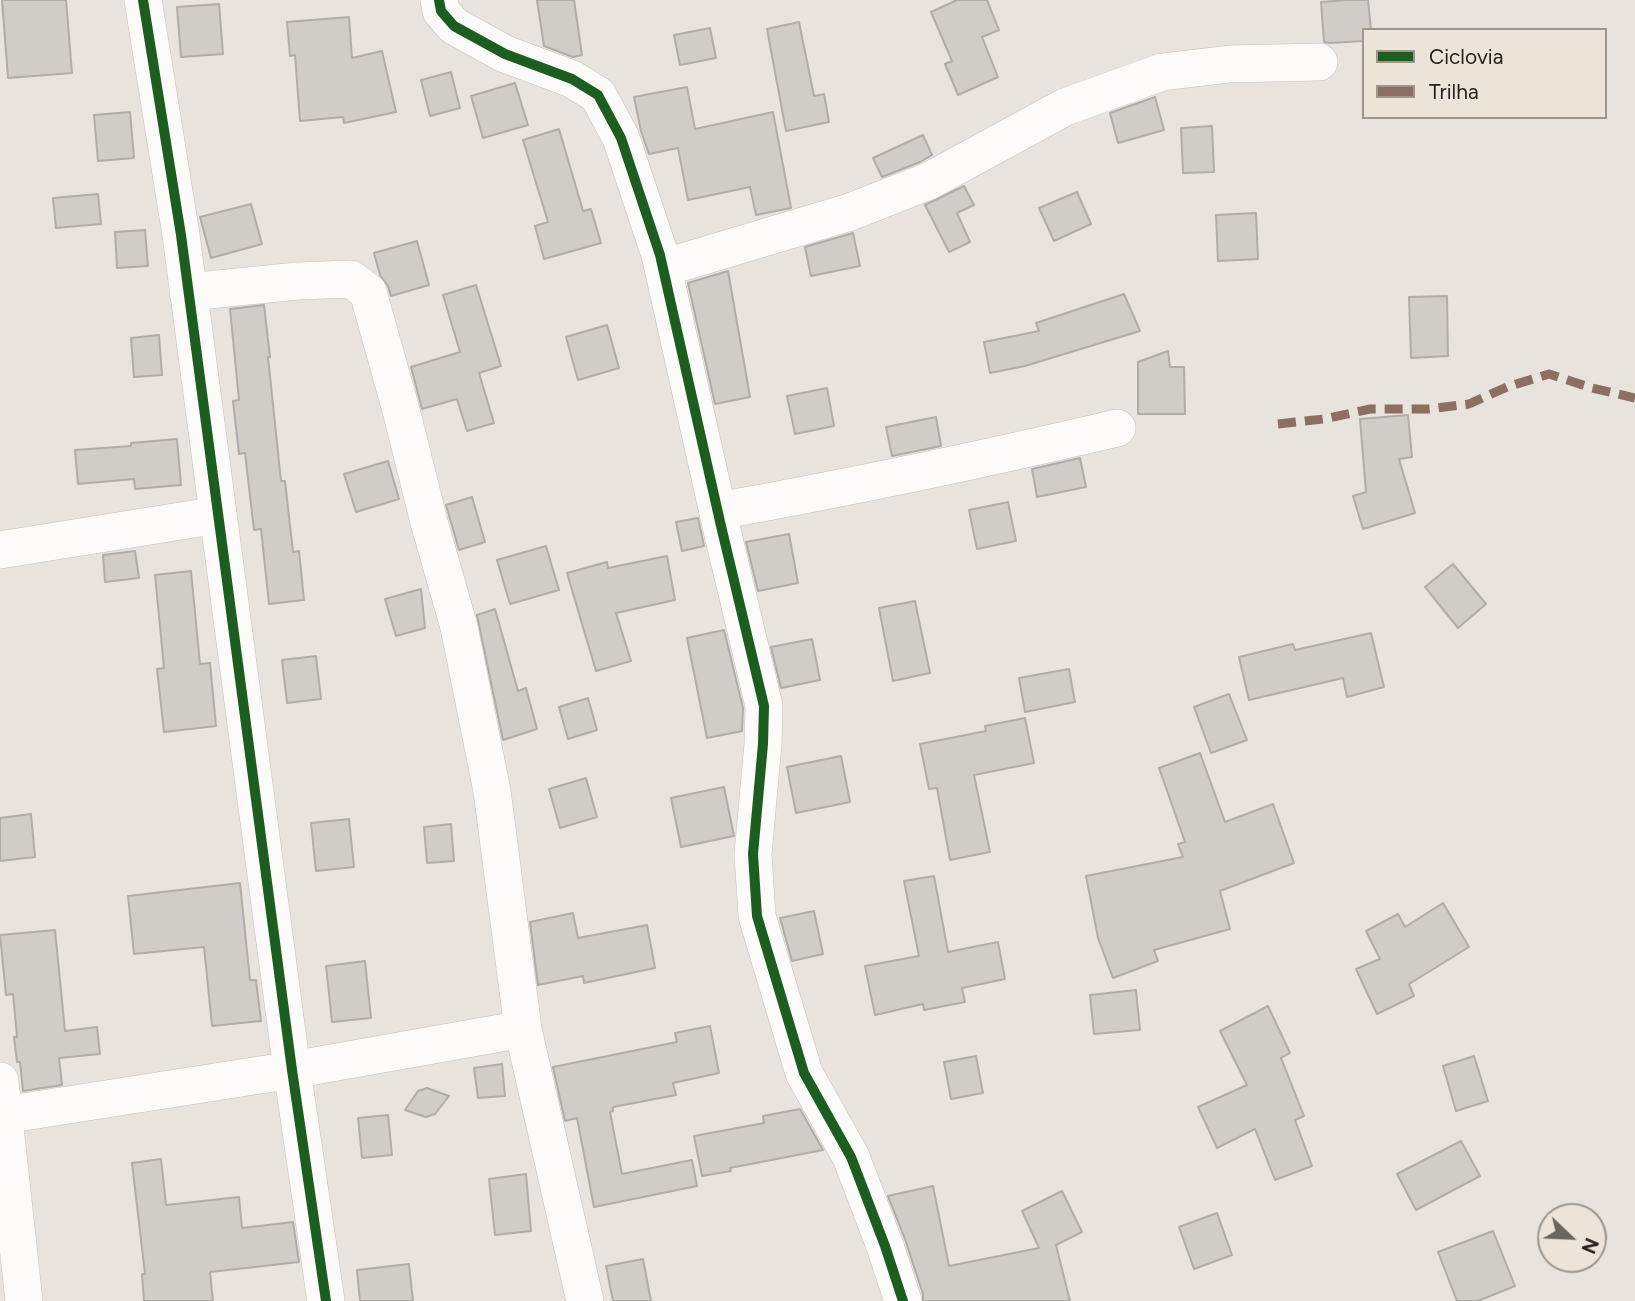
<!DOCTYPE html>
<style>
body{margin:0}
#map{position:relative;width:1635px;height:1301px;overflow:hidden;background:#e8e3dc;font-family:Figtree,sans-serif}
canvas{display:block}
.legend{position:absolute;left:1362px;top:28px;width:245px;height:91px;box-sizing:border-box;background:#ece4d8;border:2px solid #9c968d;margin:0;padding:9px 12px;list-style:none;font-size:21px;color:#24211c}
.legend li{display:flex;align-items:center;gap:14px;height:35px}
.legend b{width:35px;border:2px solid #9c968d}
.north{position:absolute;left:1537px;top:1203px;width:70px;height:70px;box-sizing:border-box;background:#ece4d8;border:2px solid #9c968d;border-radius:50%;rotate:113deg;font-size:19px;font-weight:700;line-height:28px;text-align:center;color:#24211c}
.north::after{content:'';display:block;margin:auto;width:24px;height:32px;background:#69655f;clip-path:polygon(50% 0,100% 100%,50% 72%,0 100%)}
</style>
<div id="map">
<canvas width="1635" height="1301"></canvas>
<ul class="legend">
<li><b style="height:9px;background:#1b5e20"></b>Ciclovia</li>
<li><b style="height:9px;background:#8d6e63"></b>Trilha</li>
</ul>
<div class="north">N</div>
</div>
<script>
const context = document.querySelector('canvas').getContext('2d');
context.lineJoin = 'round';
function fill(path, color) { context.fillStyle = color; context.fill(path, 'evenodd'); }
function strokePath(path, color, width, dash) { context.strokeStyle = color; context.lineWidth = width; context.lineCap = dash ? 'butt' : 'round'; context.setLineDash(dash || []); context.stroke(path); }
const building = new Path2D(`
 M2,0H66L72,73L8,78Z
 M537,0H574L582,55L573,57L544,46Z
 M957,0H987L999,30L982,37L998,77L958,95L945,64L952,61L931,12Z
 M1347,0H1368L1371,30H1364V41L1329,43L1324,42L1321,2Z
 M219,4L223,54L181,57L177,7Z
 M349,17L352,58L382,51L396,112L344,123L343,117L300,121L295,55L290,56L287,22Z
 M799,22L814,96L824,94L829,122L786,131L767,29Z
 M710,28L716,58L680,65L674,35Z
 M451,72L460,108L430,116L421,80Z
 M515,83L528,125L483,138L471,96Z
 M687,87L695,129L773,112L791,208L756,215L750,187L688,200L678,148L649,154L641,131L634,97Z
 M1155,97L1164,130L1118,143L1110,113Z
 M130,112L134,158L98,161L94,115Z
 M1212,126L1214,172L1183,173L1181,128Z
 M559,129L583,211L591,209L601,243L544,259L535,226L548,222L523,140Z
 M923,135L932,155L920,162L882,177L873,158Z
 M964,186L974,205L957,213L970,242L949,252L925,205Z
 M1077,192L1091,224L1054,241L1039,208Z
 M98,194L101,224L56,228L53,198Z
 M251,204L262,244L211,258L200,217Z
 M1256,213L1258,259L1218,261L1216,215Z
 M145,230L148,266L117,268L115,232Z
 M853,233L860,266L811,276L805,247Z
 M417,241L429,285L391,296L388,286L380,275L374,253Z
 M728,271L750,397L715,404L688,283Z
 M476,285L501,366L479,373L494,423L467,431L457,399L422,409L411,367L460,352L443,295Z
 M1124,294L1140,331L1025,366L990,373L984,342L1039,331L1036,323Z
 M1447,296L1448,356L1411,358L1409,297Z
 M264,305L270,357H268L281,481H285L293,552L299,551L304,600L269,604L261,529L254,530L245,453L239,454L233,401L239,400L230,309Z
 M607,325L619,368L578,380L566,337Z
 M159,335L162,375L134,377L131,338Z
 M1168,351L1170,367H1184L1185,414H1138V362Z
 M827,388L834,426L795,434L787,396Z
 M1408,415L1412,457L1399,459L1415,513L1363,529L1353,496L1366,492L1360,419Z
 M936,417L941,446L892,456L886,427Z
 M177,439L181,485L135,489L134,479L78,484L75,450L131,446V443Z
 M1080,458L1086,487L1037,497L1032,469Z
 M388,461L399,499L356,512L344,474Z
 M472,497L485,542L459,550L446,505Z
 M1008,502L1016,541L977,549L969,510Z
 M698,518L704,546L682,551L676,522Z
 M789,534L798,583L758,591L746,542Z
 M546,546L559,590L510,604L497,560Z
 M135,551L139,578L105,582L103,555Z
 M667,556L675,600L616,613L631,661L596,671L567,573L607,562L608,568Z
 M1453,564L1486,604L1458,628L1425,587Z
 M191,571L200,664L210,663L216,726L164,732L157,669L164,668L155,575Z
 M421,589L425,628L396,636L385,599Z
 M915,601L930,673L893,681L879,608Z
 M495,609L518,691L526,688L537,729L503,740L477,615Z
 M724,630L743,708L742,731L707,738L687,638Z
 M1371,633L1384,687L1347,697L1343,678L1249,700L1239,657L1293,644L1295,650Z
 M812,639L820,680L781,688L771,647Z
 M316,656L321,699L287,703L282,660Z
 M1069,669L1075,702L1025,712L1019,678Z
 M1229,694L1247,740L1211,753L1194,707Z
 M588,698L597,730L568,739L559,707Z
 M1025,718L1034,763L974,775L990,852L950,860L937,788L929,789L920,744L986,731L985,726Z
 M1200,753L1225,822L1273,804L1294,863L1220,891L1230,929L1154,950L1158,961L1113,978L1098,938L1086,876L1183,857L1178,844L1185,842L1159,768Z
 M841,756L850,802L796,813L787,767Z
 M586,778L597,817L560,828L549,789Z
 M724,787L734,836L681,847L671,798Z
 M31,814L35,857L0,861V818Z
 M349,819L354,867L316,871L311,823Z
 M451,824L454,861L427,863L424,827Z
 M934,876L948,952L998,942L1005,979L962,988L965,1002L924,1010L923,1004L875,1015L865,966L919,956L904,881Z
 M240,883L250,980H256L261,1021L212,1026L204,947L134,954L128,896Z
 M1443,903L1469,947L1409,984L1414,996L1377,1014L1356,969L1380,959L1366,931L1398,914L1405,927Z
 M814,911L823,954L792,961L780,918Z
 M573,913L578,938L647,925L655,968L584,983L583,976L538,985L530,922Z
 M55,930L65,1031L97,1027L100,1054L59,1058L62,1085L23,1091L20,1062H17L14,1037H17L13,994L6,995L0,935Z
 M365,961L371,1018L332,1022L326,966Z
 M1136,990L1140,1030L1094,1034L1090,995Z
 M1268,1006L1290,1053L1281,1058L1304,1116L1295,1120L1312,1166L1275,1180L1255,1129L1217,1148L1198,1107L1247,1085L1220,1031Z
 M710,1026L719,1073L673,1083L676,1095L613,1107V1111L610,1112L622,1174L692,1160L697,1186L594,1207L577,1118L565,1121L553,1067L677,1042L675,1033Z
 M976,1056L983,1093L951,1099L944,1062Z
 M1474,1056L1488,1101L1456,1111L1443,1066Z
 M502,1064L505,1096L478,1098L474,1068Z
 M427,1088L449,1096L435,1114L426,1117L405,1110L418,1091Z
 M800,1109L823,1150L730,1168L731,1171L702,1176L694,1136L764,1123L763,1116Z
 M388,1115L392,1155L362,1158L358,1118Z
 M1461,1141L1480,1176L1416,1210L1397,1174Z
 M161,1159L166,1205L239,1197L242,1228L293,1222L299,1262L210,1272L213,1301H144L142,1274H145L132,1163Z
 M526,1174L531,1231L495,1235L489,1179Z
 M933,1186L949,1266L1039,1248L1022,1211L1062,1191L1082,1232L1056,1245L1070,1301H923V1294L905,1239L888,1196Z
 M1217,1213L1232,1255L1194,1269L1179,1227Z
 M1493,1231L1515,1286L1478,1301H1457L1438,1252Z
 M643,1259L651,1301H613L606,1266Z
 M409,1264L413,1301H360L357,1270Z`);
fill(building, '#d0ccc8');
strokePath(building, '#b0aca7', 2);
const street = new Path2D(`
 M143,0L181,235L292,1070L326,1301
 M439,0L441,11L454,26L505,54L572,79L598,95L621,138L660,255L721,526L764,706L763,744L753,854L757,916L804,1073L851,1157L885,1246L903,1301
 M663,268L850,212L929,181L1065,107L1162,72L1230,64L1319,62
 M188,292L298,281L351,279L368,292L401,410L429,522L459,627L492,791L523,1029L585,1301
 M718,511C852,487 985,459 1117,428
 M0,550L218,515
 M0,1081L24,1301
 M4,1115L292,1070L523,1029`);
strokePath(street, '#c3c0bb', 38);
strokePath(street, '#fcfbfa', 37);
strokePath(new Path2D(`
 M1278,424L1324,419L1370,409H1428L1469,404L1507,387L1549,374L1592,388L1635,398`), '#8d6e63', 9, [18, 9]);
strokePath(new Path2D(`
 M143,0L181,235L292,1070L326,1301
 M439,0L441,11L454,26L505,54L572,79L598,95L621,138L660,255L721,526L764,706L763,744L753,854L757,916L804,1073L851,1157L885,1246L903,1301`), '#1b5e20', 10);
</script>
